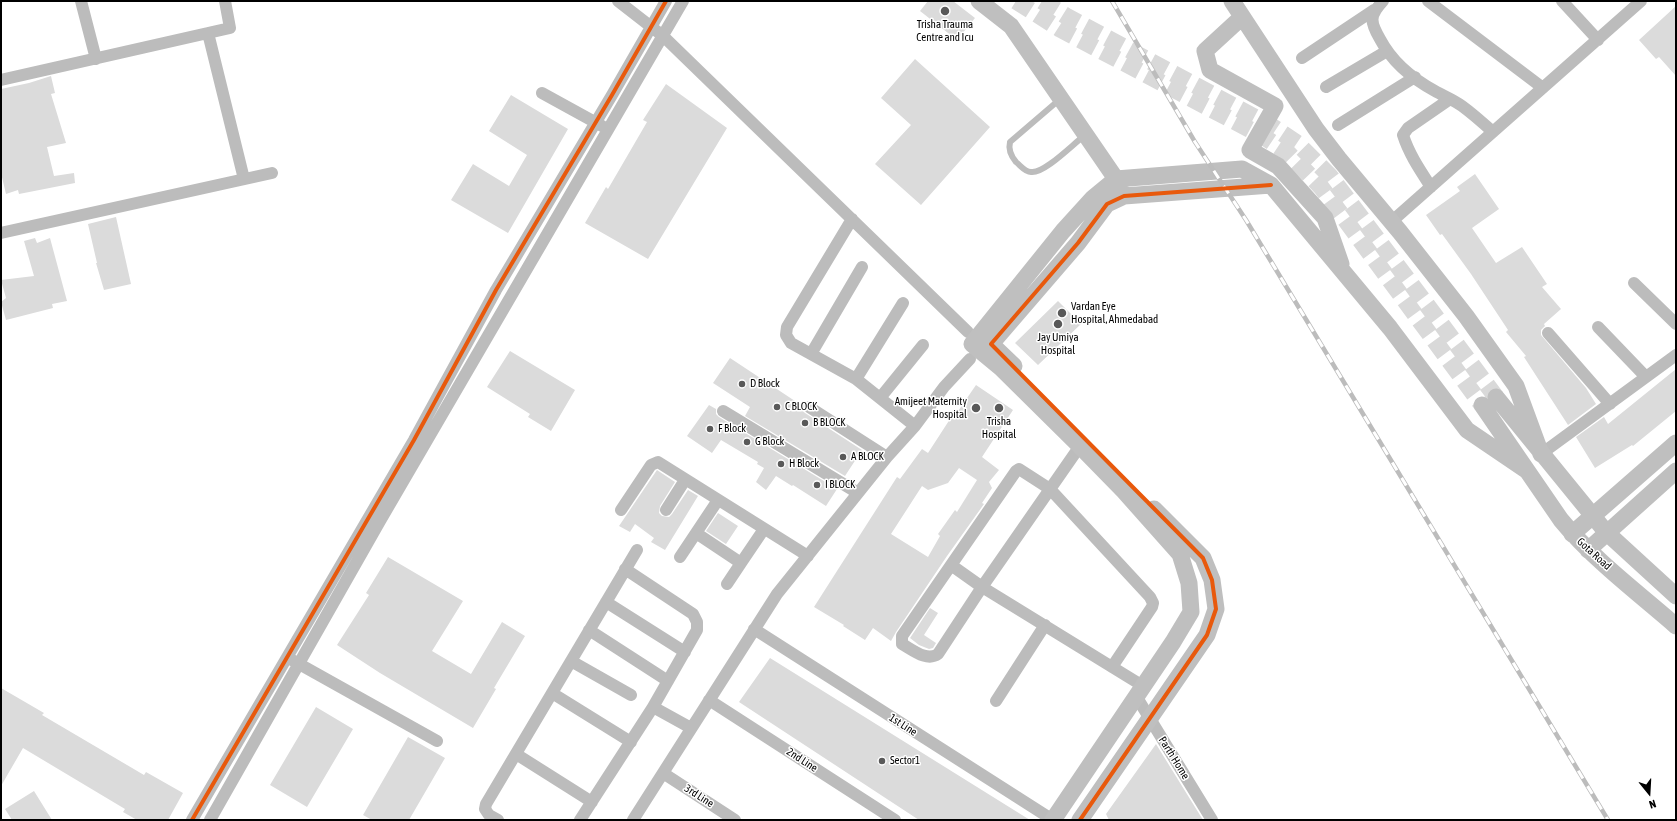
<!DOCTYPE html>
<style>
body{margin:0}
#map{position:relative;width:1677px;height:821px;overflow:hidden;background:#fff;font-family:"Asap Condensed",sans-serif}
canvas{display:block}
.frame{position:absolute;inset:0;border:2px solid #000;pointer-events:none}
.north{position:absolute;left:1629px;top:773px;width:40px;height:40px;-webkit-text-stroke:3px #fff;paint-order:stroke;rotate:162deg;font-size:11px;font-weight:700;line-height:16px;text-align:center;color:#000}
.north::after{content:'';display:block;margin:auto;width:14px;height:18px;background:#000;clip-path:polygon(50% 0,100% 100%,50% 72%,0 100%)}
</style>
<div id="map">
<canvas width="1677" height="821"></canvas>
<div class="frame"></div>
<div class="north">N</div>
</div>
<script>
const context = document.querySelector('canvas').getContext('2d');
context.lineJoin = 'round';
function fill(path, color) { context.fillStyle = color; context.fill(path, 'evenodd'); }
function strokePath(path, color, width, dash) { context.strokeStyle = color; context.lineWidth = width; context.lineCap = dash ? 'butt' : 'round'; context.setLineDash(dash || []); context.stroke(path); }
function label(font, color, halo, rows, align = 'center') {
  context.font = font + ' "Asap Condensed",sans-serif'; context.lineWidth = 3; context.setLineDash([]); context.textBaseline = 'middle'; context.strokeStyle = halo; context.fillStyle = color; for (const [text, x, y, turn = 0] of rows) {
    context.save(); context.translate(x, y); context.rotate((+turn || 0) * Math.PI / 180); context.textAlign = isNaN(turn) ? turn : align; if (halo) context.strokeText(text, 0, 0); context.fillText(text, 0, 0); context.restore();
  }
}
fill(new Path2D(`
 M928,1H953L975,18L957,40L920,11Z
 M1676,6V76L1659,57L1656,59L1639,40Z
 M915,59L990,127L921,205L875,164L911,125L881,98Z
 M51,76L55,93L51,94L66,143L47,147L54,176L74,173L75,183L19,194L18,190L6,194L1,173V89L29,83Z
 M666,84L727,128L648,259L585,223L606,187L608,189L647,122L643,120Z
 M511,95L568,129L508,233L451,200L473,164L509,186L527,155L489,131Z
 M1475,174L1499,209L1472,228L1496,263L1522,247L1547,284L1542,287L1561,309L1544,324L1545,326L1541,330V335L1586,388L1596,404L1568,425L1524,357L1526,356L1506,332L1508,330L1471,274L1442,234L1440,235L1426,215L1460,191L1457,187Z
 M116,217L131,284L104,290L96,263H97L88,224Z
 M35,238L37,243L50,238L67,301L52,304L53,308L6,320L1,302L6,298L1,280L34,276L24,241Z
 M1058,301L1081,324L1038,365L1015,343Z
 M510,351L575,390L551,431L528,417L530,414L487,387Z
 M730,358L801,405L803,403L802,410L805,413L862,450L845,476L745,416L750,407L713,383Z
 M1676,369V411L1633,446L1632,445L1595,468L1576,437L1604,417L1608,424Z
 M976,385L1013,410L982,457L999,470L989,482L992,488L982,503L984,504L947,556L896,632L891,641L873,628L865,640L843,626L844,625L814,607L897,477L900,479L922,449L928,453L952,416L954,417ZM959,468L977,480L957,512L955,510L938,534L940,536L928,557L891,534L922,486L928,490L948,483Z
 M709,405L716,409V414L719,417L837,489L826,506L793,485L792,486L776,476L766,490L756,482L764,468L757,464L758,462L721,440L712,453L687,436Z
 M657,470L675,482L660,506L659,513L662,516L669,517L672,514L688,490L698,496L665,550L651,542L654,538L635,524L630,532L619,526Z
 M718,513L738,526L726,544L706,531Z
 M388,557L463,601L432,651L471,674L502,622L525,636L494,688L496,689L473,728L380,673L337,645L369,595L366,593Z
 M930,608L938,613L924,635L936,643L933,648L929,649L919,645L910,638Z
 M770,658L1030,820H919L739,702Z
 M1,688L44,713L42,715L144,775L146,772L183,793L168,820H137L123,812L125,809L23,748L1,786Z
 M316,707L353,729L307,807L270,785Z
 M408,737L445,758L409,820H372L363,815Z
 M1156,744L1203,820H1109L1106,814Z
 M34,791L52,820H12L5,809Z`), '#dbdbdb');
strokePath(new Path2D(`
 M1016,1L1060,29L1264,137L1288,153L1321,187L1482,405
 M1042,1L1066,16L1273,127L1297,143L1330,176L1496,397`), '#d9d9d9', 17, [17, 8]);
strokePath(new Path2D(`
 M1059,100L1010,142C1008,150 1011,156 1016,162C1021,166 1025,172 1031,172C1044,174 1073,144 1084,136`), '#bcbcbc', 6);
strokePath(new Path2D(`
 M81,1L96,59
 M618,1L663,36L968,332
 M1383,1C1369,16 1370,22 1380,39C1392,62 1413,79 1435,91C1444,96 1454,100 1462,106C1473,114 1483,123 1493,132
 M1428,1L1543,88
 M1562,1L1598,40
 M208,33L244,179
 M1302,58L1374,10
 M1,80L230,28L225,1
 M1326,87L1387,51
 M542,93L602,126
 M1338,125L1415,77
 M1431,187C1420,170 1409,154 1403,135L1408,128L1450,99
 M852,219L787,327L786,335L791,343L856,379L915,426
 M1391,222L1641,1
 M1,233L272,173
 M1634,283L1676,324
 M1598,327L1646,377
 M1548,333L1610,404
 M811,354L862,267
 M856,379L903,303
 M880,398L923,345
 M809,407L887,457
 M723,411L858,493
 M1080,446L982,587L1143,686
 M1541,454L1676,355
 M718,500L696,533L741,563L764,529
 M621,510L651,465L658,462L808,556
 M666,510L685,480
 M680,557L696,533
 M951,565L982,587L938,654C927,662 913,650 902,644V636L1016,471L1019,469L1050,489L1150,597L1153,603L1152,607L1112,667
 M625,569L693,614L697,622V630L653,707L691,728
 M727,584L741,563
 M606,602L685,652
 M754,629L1053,820
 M589,630L668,681
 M292,660L437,741
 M571,661L631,695
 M552,693L631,742
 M1136,696L1212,820
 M709,700L895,820
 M996,701L1045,625
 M516,754L592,802
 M663,773L735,820
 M192,820L414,440L496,290L612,95L666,1
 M210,820L380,521L683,1
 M498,820L489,815L485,809L486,804L637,550
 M580,820L653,707
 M633,820L777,594L887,457L915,426L944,387L970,359`), '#bcbcbc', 12);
strokePath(new Path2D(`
 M979,1L1011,26L1116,179L1120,188
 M1232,1L1316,129L1339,159L1400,232L1466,316L1516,386L1541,454
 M1242,17L1205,51L1210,70L1275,106L1250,150L1278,166L1325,218L1341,264
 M1014,366L991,344L1078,243L1107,204L1124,196L1271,185
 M1496,397L1606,532L1676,596
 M1482,405L1561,520C1594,560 1637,592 1676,626
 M1572,534L1676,443
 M1588,550L1676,471
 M1053,820L1173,642L1191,612L1189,583L1180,554L1124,491L1080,446L1001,368L972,344L1063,231L1093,198L1116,179L1242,169L1271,185L1390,328L1467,430L1526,470
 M1080,820L1207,635L1216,609L1212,580L1203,558L1154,509`), '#bfbfbf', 17);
const rail = new Path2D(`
 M1112,1L1195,142L1246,220L1608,820`);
strokePath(rail, '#bcbcbc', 4.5);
strokePath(rail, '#fff', 3, [9]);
strokePath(new Path2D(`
 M192,820L414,440L496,290L612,95L666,1
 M1080,820L1207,635L1216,609L1212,580L1203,558L991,344L1078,243L1107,204L1124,196L1271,185`), '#e8590c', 4);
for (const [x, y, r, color] of [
 [945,11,5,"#595959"],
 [1062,313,5,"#595959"],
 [1058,324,5,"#595959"],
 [742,384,4,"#595959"],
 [777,407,4,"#595959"],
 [976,408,5,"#595959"],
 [999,408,5,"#595959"],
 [805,423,4,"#595959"],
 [710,429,4,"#595959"],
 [747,442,4,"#595959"],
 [843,457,4,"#595959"],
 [781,464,4,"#595959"],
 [817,485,4,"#595959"],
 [882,761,4,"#595959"]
]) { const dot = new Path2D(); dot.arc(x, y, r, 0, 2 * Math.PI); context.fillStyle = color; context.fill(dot); strokePath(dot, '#fff', 1.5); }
label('11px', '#000', '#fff', [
 ["Trisha Trauma",945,25,"center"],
 ["Centre and Icu",945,38,"center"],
 ["Vardan Eye",1071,307],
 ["Hospital, Ahmedabad",1071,320],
 ["Jay Umiya",1058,338,"center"],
 ["Hospital",1058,351,"center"],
 ["D Block",750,384],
 ["Amijeet Maternity",967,402,"right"],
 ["Hospital",967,415,"right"],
 ["C BLOCK",785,407],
 ["Trisha",999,422,"center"],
 ["Hospital",999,435,"center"],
 ["B BLOCK",813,423],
 ["F Block",718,429],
 ["G Block",755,442],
 ["A BLOCK",851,457],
 ["H Block",789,464],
 ["I BLOCK",825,485],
 ["Sector1",890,761]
], 'left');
label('11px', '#000', '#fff', [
 ["Gota Road",1594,554,42],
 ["1st Line",903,725,33],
 ["Parth Home",1174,758,58],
 ["2nd Line",802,760,33],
 ["3rd Line",699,796,33]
]);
</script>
